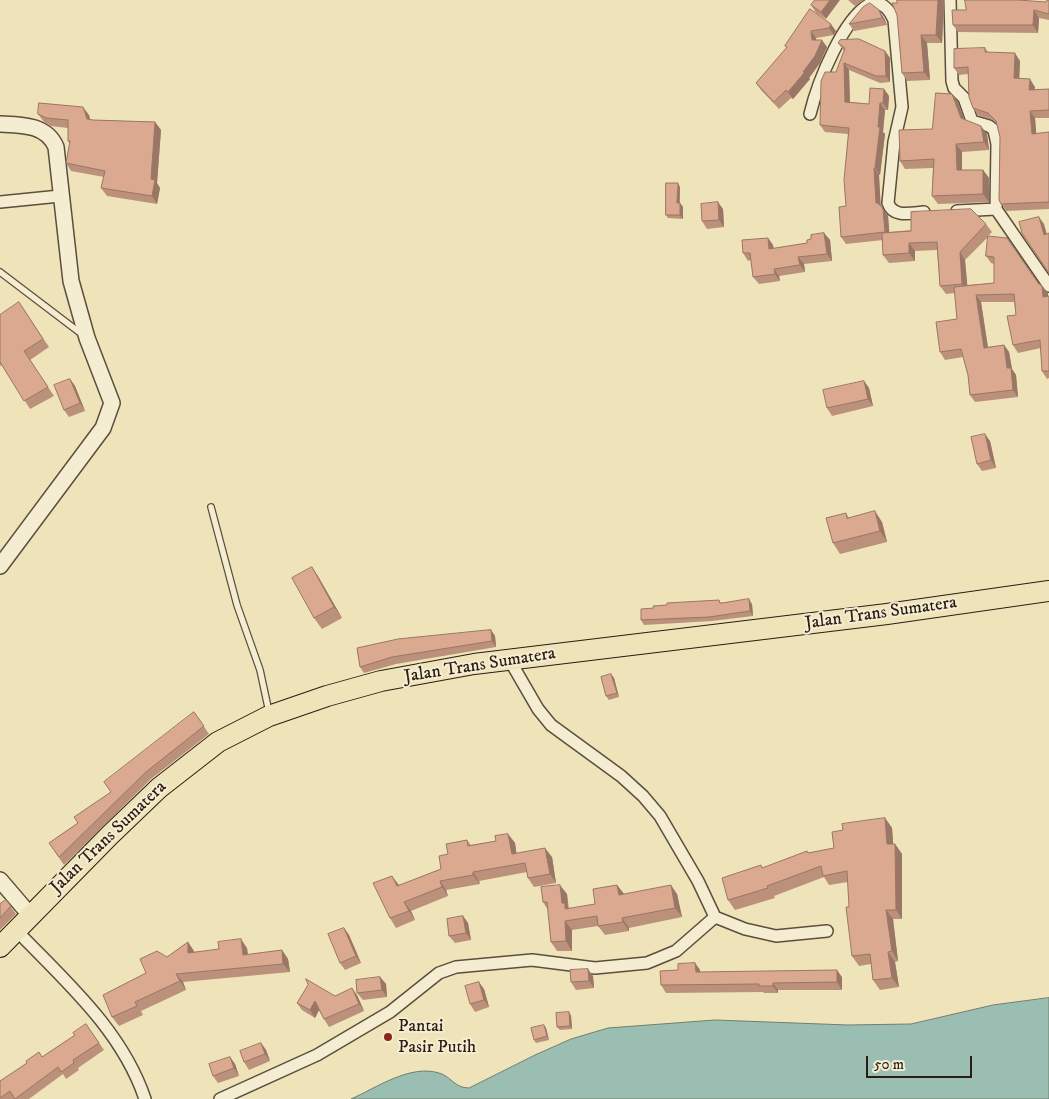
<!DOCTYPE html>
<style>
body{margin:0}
#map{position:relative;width:1049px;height:1099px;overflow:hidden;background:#efe3b9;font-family:"IM FELL DW Pica",serif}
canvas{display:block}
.scale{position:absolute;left:866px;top:1056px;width:106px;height:22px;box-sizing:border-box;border:2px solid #2b1d14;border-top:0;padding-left:6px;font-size:15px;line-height:18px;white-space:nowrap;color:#2b1d14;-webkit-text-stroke:4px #f5edd2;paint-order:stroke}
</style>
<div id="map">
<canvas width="1049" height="1099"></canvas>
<div class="scale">50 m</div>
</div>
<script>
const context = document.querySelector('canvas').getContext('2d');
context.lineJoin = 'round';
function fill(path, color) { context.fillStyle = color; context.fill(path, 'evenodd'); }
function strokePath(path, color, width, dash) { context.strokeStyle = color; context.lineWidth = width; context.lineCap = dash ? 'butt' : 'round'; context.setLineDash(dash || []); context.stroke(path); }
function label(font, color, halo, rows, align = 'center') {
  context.font = font + ' "IM FELL DW Pica",serif'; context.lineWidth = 4; context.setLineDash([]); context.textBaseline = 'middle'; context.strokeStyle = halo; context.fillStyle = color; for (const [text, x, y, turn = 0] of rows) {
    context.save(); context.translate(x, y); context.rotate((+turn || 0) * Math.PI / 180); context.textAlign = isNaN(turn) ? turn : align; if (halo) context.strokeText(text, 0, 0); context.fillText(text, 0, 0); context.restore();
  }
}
const water = new Path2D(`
 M1049,998V1099H351C376,1088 410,1064 439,1073C451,1076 454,1088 469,1088L535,1055L571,1039L608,1028L715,1020L848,1025L911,1024L993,1005Z`);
fill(water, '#9abeb1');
strokePath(water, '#6e7e72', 1);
const service = new Path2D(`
 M0,272L83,335
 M211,507L237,605L260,670L269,712`);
const minor = new Path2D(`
 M950,0L952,81L954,88L964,98L972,121L989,126L994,130L997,144L996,209L1049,286
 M810,114C817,85 844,13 874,2C885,4 890,11 894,20L902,107L894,142L888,203C893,218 911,213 924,212
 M0,202L60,196
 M957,211L996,209
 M509,659L538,709L551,725L621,776L643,796L660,816L698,881L715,917L745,929L776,936L827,931
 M16,930C65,981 122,1030 145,1099
 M220,1099L317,1055L390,1012L439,973L456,967L532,960L595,968L647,963L676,951L715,917`);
const tertiary = new Path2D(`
 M0,124C21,125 46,124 56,147L71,281L87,338L112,403L103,428L0,566
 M0,880L30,915`);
const trunk = new Path2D(`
 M0,947L110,835L159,788L218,742L269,716L327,696L381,681L474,664L887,614L1049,591`);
strokePath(service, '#5c4e3d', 8);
strokePath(minor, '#5c4e3d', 14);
strokePath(tertiary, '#5c4e3d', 18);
strokePath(trunk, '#2b1d14', 22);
strokePath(service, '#f5edd2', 5.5);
strokePath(minor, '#f5edd2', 11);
strokePath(tertiary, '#f5edd2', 15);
strokePath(trunk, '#efe3b9', 20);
fill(new Path2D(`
 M815,0L826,19L816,13L811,5Z
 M848,0H864L855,6Z
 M944,0L942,43H927L930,80L907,81L902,73L897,3Z
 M1049,0V20L1039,18L1038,33L958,32L953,25L966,10L1046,2Z
 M810,9L836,31L834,35L816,38V40L827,47L820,63L809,78L810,79L793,99L791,98L779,109L761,90L756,83L787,48L785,46Z
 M884,18L887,25L854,31L849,24Z
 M838,43L885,51L890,58V82L880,83L849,70L850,102L869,104L884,89L889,96L888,110H885L883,132L885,134L880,175H879L880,205L888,216L889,232L986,224L992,232L988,236L1048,293V296H1049V378L1047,379L1042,371L1041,348L1018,353L1013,345L1016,315L1014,302H981L988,347L1004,345L1009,352L1012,369L1016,375L1018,397L975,402L970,395L968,375L963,357L945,360L940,352L957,319L955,293L946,294L940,286L937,250L915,251V261L889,263L883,255V240L846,244L841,237L846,206L848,134L825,132L820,125L836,72L844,51ZM988,237L986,256L991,263L994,264V283L967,285L965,260Z
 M985,48L988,52L1020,61L1019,78L1035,87L1034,90L1049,89V118H1035L1036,134L1049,132V209L1006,211L999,200L1000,137L997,124L993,120L978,115L973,108L968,74L959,75L954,68Z
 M952,94L958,102L964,119L987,134L989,150L962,152V170H983L989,178V202L938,204L932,196L933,168L905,169L900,161L932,129Z
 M38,114L89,115L90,119L93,120L155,122L161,130L157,183L160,188L157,204L107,196L101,188L104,177L71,171L66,163L70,144L68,141V128L51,126L44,122Z
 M680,187V203L683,207V219L668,218L666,215Z
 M723,209L724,227L707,229L702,221Z
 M824,233L830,240L832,261L804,264L805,272L779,276L780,281L759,284L753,277L751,260L748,261L743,253L768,238L773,245L774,249L807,243L811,239Z
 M25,311L49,347L30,360L54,396L30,409L2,365L0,366V315Z
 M70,379L75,386L85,411L69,417L64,410Z
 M864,381L869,388L873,406L832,416L827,408Z
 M990,441L996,468L982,471L977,464Z
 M846,513L849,518L882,522L887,542L840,554L833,543Z
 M312,567L319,578L342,618L322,629L314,618Z
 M719,600L721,603L752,604L753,616L712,621L644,625L641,620L654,608L667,605Z
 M491,630L495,636L496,647L396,664L364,673L360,667L357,648Z
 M611,674L614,678L619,697L609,700L606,696Z
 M194,712L209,734L151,779L64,865L49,843L78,823Z
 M885,818L892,828L893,844H895L902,854V919H893L898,961L895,962L899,987L880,990L873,980L871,964L859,966L852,956L848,882L829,885L824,877L774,896L775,898L735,910L728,900L763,868L807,851L808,853L834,848L843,830Z
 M508,834L515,843L516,853L552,857L556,883L534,887L528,878L527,872L479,881L480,884L446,890L448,896L411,911L415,920L396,928L390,918L399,886L441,869L448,854L467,840L471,845L496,841Z
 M617,885L624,894H677L682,917L629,928V931L605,935L598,926L572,930V951H557L551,942L548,910L543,902L567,894L569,909L595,904Z
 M6,900L16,914L0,930V904Z
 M463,916L468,923L471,940L455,943L449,936Z
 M344,928L349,935L361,963L345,970L340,963Z
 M188,942L194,952L247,948L248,955L282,950L288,959L290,972L183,982L186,990L141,1011L143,1015L119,1026L112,1017L146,973L167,957Z
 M695,963L700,970V972L842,977V990H778V993H764L763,992L666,993L661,985L678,970Z
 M593,976L594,988L576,990L571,982Z
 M380,977L386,984L387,997L363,1000L357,993Z
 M484,989L489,1007L475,1012L470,1004Z
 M357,995L364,1011L329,1027L324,1019L319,1010L315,1018L302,1010L297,1003L335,996Z
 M569,1012L571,1016L572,1029L560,1030L557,1027Z
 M86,1024L104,1050L78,1068L79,1070L66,1079L63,1074L29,1099H0V1081L27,1063L42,1057L75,1035Z
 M546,1028L549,1040L536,1043L534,1040Z
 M261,1043L266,1050L270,1061L249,1070L244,1062Z
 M230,1057L235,1064L239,1076L218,1083L213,1076Z`), '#bb917c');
fill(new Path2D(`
 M830,0H840L826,19L821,12Z
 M938,0H944L942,43L936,35Z
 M879,10L884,18L887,25L882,18Z
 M1034,10L1039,18L1038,33L1033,25Z
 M831,24L836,31L834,35L829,28Z
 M811,31L816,38L817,47L812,40Z
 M921,35L927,43L930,80L924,72Z
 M822,40L827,47L820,63L809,78L810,79L793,99L788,92L803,72Z
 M885,51L890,58V82L886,76Z
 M1015,53L1020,61L1019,85L1014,78Z
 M844,63L849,70L850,109L845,102Z
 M1030,79L1035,87L1034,97L1029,90Z
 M884,89L889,96L888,110L883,103Z
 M952,94L958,102L967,126L961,118Z
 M880,103L885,110L883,132L885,134L880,175L875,168Z
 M83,107L89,115L92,127L87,119Z
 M1030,111L1035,118L1037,142L1032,134Z
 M155,122L161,130L157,183L160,188L157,204L152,196L151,179Z
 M981,126L987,134L989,150L984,142Z
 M956,144L962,152V178L957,170Z
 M874,168L879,175L881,210L876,203Z
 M983,170L989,178V202L983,194Z
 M678,183L680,187L679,207L677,203Z
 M718,202L723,209L724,227L719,220Z
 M680,203L683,207V219L680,215Z
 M883,209L888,216L890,240L885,233Z
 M1039,217L1044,224L1049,242L1044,235Z
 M824,233L830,240L832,261L827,254Z
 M768,238L773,245L774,256L769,249Z
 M909,243L915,251V261L909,253Z
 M960,252L965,260L968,292L962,284Z
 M798,257L804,264L805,272L800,265Z
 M774,269L779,276L780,281L775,274Z
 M1042,286L1048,293V304L1043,297Z
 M976,295L981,302L989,355L984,348Z
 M1004,345L1009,352L1012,369L1016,375L1018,397L1013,390L1007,368Z
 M70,379L75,386L85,411L80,403Z
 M864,381L869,388L873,406L868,399Z
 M985,434L990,441L996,468L991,460Z
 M875,511L882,522L887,542L880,531Z
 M312,567L319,578L342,618L334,607Z
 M749,599L752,604L753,616L750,611Z
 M491,630L495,636L496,647L492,641Z
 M611,674L614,678L619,697L617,693Z
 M885,818L892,828L894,854L887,844Z
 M508,834L515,843L518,863L512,854Z
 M895,844L902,854V919L896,910Z
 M545,848L552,857L556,883L550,874Z
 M473,872L479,881L480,884L473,875Z
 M392,876L399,885L404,895L397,886Z
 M440,881L446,890L448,896L442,887Z
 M560,885L567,894L568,908L571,912L572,918L562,903Z
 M617,885L624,894L619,895Z
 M671,885L677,894L682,917L675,908Z
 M404,902L411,911L415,920L409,911Z
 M886,910L893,919L898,961L892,951Z
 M463,916L468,923L471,940L466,933Z
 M622,918L629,928V931L623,922Z
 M565,921L572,930V951L566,941Z
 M344,928L349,935L361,963L356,956Z
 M241,939L247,948L249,964L243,955Z
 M188,942L194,951V962L188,953Z
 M282,950L288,959L290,972L283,964Z
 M888,952L895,962L899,987L892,978Z
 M695,963L700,970L701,980L696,972Z
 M588,969L593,976L594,988L589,981Z
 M837,970L842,977V990L837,982Z
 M176,974L183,982L186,990L180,981Z
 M380,977L386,984L387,997L382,990Z
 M479,982L484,989L489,1007L484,1000Z
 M773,983L778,990V993L773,986Z
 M352,988L357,995L364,1011L359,1004Z
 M315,1001L320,1008L315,1018L310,1010Z
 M569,1012L571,1016L572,1029L570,1026Z
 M544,1025L546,1028L549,1040L547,1036Z
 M261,1043L266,1050L270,1061L265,1054Z
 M230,1057L235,1064L239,1076L234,1068Z`), '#997665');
const building = new Path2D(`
 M815,0H830L821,12L811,5Z
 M897,0H938L936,35H921L924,72L902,73L897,15L892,3H897Z
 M965,0H1018L1046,2L1047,0H1049V14L1034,10L1033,25H953L952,10H966Z
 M870,3L879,10L882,18L849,24L863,7Z
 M810,9L831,24L829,28L811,31L812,40H822L815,56L803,72H805L788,92L786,90L774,102L756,83L787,47L785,46Z
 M859,39L885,51L886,76H876L844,63L845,102L869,104L870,88L884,89L883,103H880L878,127H880L875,168H874L876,203H878L883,209L885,232L841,237L839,207L846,206L844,180L849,128L820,125L821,81L825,72H836L845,48L838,43L840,40Z
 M985,48V52L1015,53L1014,78L1030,79L1029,90L1049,89V110L1030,111L1032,134L1049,132V202L1001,204L999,200L1000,137L996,121L988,113L973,108L969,97L968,67L954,68V49Z
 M936,93L952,94L961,118L981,126L984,142L956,144L957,170H983V194L932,196L934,159L900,161L899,130L932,129Z
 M39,103L83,107L87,119L93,120L155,122L151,179L155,180L152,196L101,188L105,171L66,163L70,141H68V120L46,118L38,114Z
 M666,183H678L677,203H680V215H666Z
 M718,202L719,220L702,221L701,204Z
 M971,209L986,224L960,252L962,284L940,286L937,242L909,243V253L883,255L882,233L911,231V212Z
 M1039,217L1044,235L1049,233V273L1022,233L1019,222Z
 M824,233L827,254L798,257L800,265L774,269L775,274L753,277L750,253H743L742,240L768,238L769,249L807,243V240L811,239V235Z
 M988,236L1007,238L1038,283L1042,286L1043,297L1049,296V371H1042L1040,340L1013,345L1007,316L1016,315L1014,294L976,295L984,348L1004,345L1007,368H1011L1013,390L970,395L968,375L961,349L940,352L936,322L957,319L954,287L994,283V257L986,256Z
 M19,302L43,339L24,351L48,387L24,401L0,362V315Z
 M70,379L80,403L64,410L54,385Z
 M864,381L868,399L827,408L823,390Z
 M985,434L991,460L977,464L971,437Z
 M875,511L880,531L833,543L826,518L846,513L847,518Z
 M312,567L334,607L314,618L292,578Z
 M749,599L750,611L709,617L641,620V609L654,608L653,606L667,605V603L719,600L720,603Z
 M491,630L492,641L392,657L360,667L357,648L398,639Z
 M611,674L617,693L606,696L601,677Z
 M194,712L204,726L146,772L59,857L49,843L78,823L74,817L111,792L104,782Z
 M885,818L887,844H895L896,910H886L892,951L888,952L892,978L873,980L870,954L852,956L846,907H849L847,871L823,876L821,866L767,886L768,888L728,900L722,878L761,865L762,868L807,851L808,853L834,848L832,832L843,830L842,824Z
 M508,834L512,854L545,848L550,874L528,878L525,863L473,872V875L440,881L442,887L404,902L409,911L390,918L373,883L392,876L397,886L441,869L439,856L448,854L446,844L467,840L468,846L496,841L495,836Z
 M560,885L562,903H565V909L595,904L593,889L617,885L619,895L671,885L675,908L622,918L623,922L598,926L597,916L565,921L566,941L551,942L547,902H543L541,887Z
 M6,900L11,906L0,918V904Z
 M463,916L466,933L449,936L447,919Z
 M344,928L356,956L340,963L328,934Z
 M241,939L243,955L282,950L283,964L176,974L180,981L135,1002L137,1006L112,1017L103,995L146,973L140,959L157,951L167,957L188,942V953L219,949L218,942Z
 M695,963L696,972L837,970V982L773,983V986H759V984L661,985L660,971L678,970V964Z
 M588,969L589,981L571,982L570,970Z
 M380,977L382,990L357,993L356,980Z
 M306,979L335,996L352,988L359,1004L324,1019L315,1001L310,1010L297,1003L308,985Z
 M479,982L484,1000L470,1004L465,986Z
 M569,1012L570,1026L557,1027L556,1013Z
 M86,1024L99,1043L73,1060L74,1063L61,1072L58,1067L15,1099L10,1091L0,1098V1081L27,1063L26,1061L39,1052L42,1057L75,1035L73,1033Z
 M544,1025L547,1036L534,1040L531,1028Z
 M261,1043L265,1054L244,1062L240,1051Z
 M230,1057L234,1068L213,1076L209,1064Z`);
fill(building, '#daa990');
strokePath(building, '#997665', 1);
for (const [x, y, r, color] of [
 [388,1037,5,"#8f2418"]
]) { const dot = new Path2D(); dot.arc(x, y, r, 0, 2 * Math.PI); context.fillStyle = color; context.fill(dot); strokePath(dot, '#f5edd2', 2); }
label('18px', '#2b1d14', '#f5edd2', [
 ["Jalan Trans Sumatera",881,614,-8],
 ["Jalan Trans Sumatera",480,666,-9],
 ["Jalan Trans Sumatera",109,838,-44]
]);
label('18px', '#2b1d14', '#f5edd2', [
 ["Pantai",398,1027],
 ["Pasir Putih",398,1048]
], 'left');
</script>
